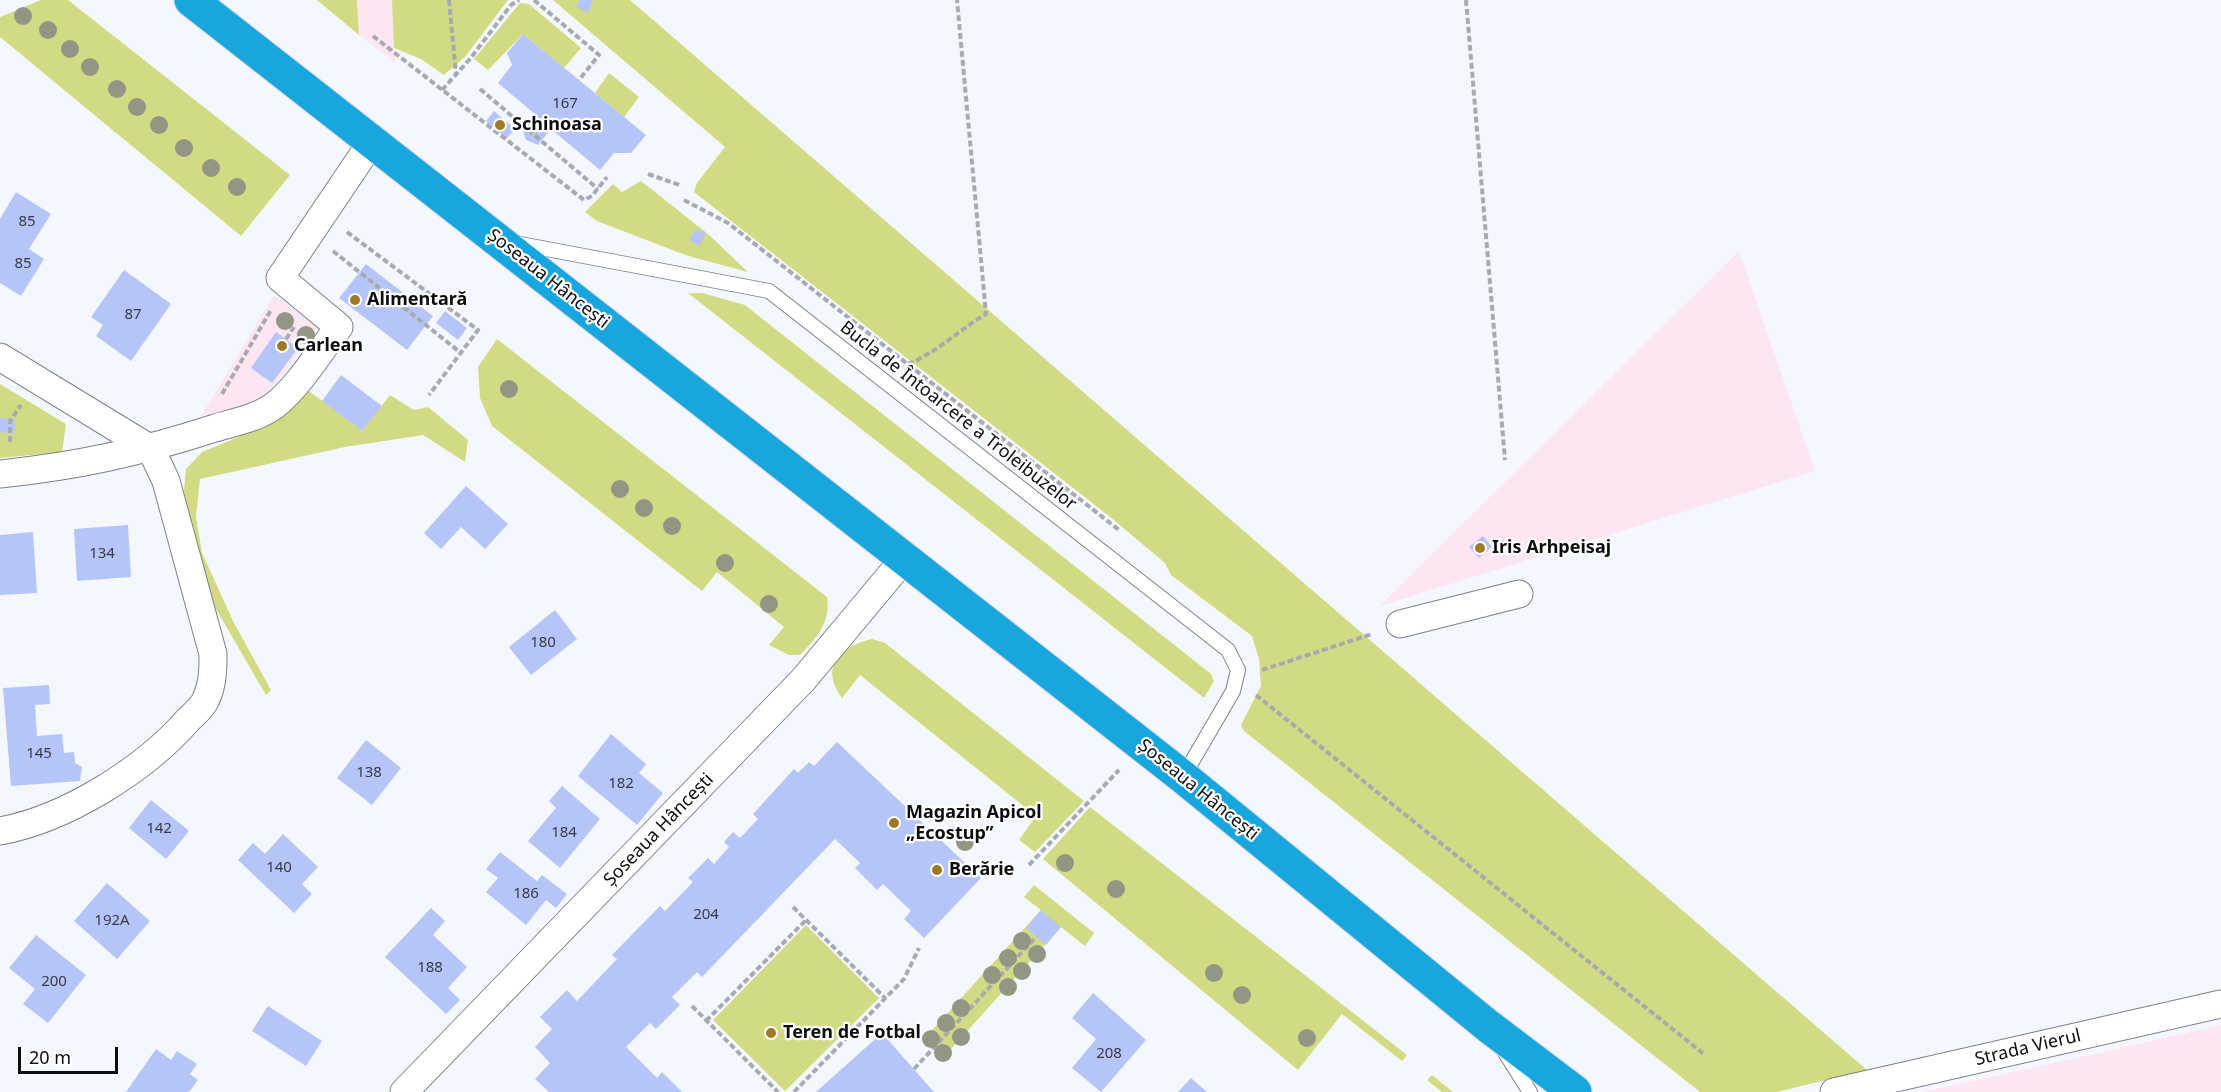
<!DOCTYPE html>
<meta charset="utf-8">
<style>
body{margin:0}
#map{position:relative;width:2221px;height:1092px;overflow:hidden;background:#f5f7fe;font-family:"Noto Sans",sans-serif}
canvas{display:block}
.scale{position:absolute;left:18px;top:1047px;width:100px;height:27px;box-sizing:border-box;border:3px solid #0c0d0f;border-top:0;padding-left:8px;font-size:18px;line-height:21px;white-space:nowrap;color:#0c0d0f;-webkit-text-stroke:4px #fff;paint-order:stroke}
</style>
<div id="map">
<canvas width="2221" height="1092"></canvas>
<div class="scale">20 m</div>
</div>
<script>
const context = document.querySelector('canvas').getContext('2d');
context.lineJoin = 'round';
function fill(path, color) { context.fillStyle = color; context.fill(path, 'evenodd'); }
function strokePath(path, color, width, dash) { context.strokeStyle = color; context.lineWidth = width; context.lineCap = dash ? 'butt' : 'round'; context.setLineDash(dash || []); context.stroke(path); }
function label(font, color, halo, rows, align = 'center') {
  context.font = font + ' "Noto Sans",sans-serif'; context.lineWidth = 4.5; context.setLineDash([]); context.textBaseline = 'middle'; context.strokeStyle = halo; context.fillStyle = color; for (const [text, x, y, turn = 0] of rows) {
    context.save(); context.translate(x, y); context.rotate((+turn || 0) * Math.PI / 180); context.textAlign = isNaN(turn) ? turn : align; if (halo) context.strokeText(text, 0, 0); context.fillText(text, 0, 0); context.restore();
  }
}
fill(new Path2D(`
 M357,0H392L396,63L359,35Z
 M1739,251L1815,471L1380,606L1527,460Z
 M274,295L318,326L265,397L253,404L201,416Z
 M2221,1025V1092H1922L2108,1051Z`), '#fde6f3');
fill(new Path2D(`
 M41,0H68L290,175L241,236L0,37V17Z
 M317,0H357L359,35Z
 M392,0H508L465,57L444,75L421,59L394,48Z
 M553,0H630L1867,1070L1777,1092H1700L1244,731L1241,725L1261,686L1259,659L1252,636L1171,575L1165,563L1109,516L694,192L697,183L725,147Z
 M520,3L529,4L581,48L564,68L523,34L488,70L474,59Z
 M609,73L639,97L624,117L595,93Z
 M641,181L708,234L748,272L688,256L597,221L585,212L613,184L622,192Z
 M688,293H702L745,305L1211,674L1214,681L1204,698Z
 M497,339L827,597C831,623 817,637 800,655H789L769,645L784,627L717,572L702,591L492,426L480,398L478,367Z
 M0,384L66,424L62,452L0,458Z
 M309,391L362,431L390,395L414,410L428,407L468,440L465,462L423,435L345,447L200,479L196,517L202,553L234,623L271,690L266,695L209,597L193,541L184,491L186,469L202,452L270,424Z
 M872,639L885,643L1084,801L1035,852L1019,840L1036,816L860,675L842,698C819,667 840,646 872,639Z
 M1090,807L1407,1055L1402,1061L1342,1014L1298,1070L1043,859Z
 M1034,885L1094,933L1085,946L1061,927L943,1058L923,1040L1041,910L1024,897Z
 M806,925L879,998L785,1091L713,1020Z
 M1432,1075L1453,1092H1442L1427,1080Z`), '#d2db83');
fill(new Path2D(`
 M579,0H593L588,13L576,7Z
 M523,34L646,135L631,153H614L600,170L551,129L538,145L526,140L523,131L536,115L498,83L512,65L507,53Z
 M494,111L515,129L507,138L486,121Z
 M16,192L51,214L29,249L44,259L21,296L0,283V219Z
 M696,229L706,234L699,246L689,240Z
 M366,264L433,316L407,350L339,298Z
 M124,270L171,304L131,361L96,336L103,325L91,317Z
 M445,311L467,328L458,340L436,323Z
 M276,332L298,348L272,383L251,368Z
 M341,375L382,406L362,431L322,401Z
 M0,418L15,419L14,434L0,432Z
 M466,486L508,524L485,549L461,527L441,549L424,533Z
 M128,525L131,577L77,581L74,529Z
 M33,532L37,593L0,595V535Z
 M1483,536L1492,547L1479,558L1469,547Z
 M555,610L577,639L531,675L509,647Z
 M49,685L50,704L35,705L37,736L62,734L64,753L74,752L75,763L82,767L80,781L11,786L3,688Z
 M611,734L646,764L639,773L663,793L637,825L578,776Z
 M366,740L401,768L372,805L337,778Z
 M837,742L981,878L924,938L904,919L911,911L883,884L877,890L855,868L860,863L835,839L702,977L697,972L672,997L680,1005L656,1029L650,1023L626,1047L657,1078L662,1072L682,1092H549L535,1079L550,1063L535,1047L552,1029L540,1017L567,990L577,1001L617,959L612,955L660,906L665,911L693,882L688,878L708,858L714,864L729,847L724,842L733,832L740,838L758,819L753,814L794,769L798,773L809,762L814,766Z
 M562,786L600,819L560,868L528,841L556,808L549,801Z
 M151,800L189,831L166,859L129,828Z
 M283,834L318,867L302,884L312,894L294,913L238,860L253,843L265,854Z
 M500,852L537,881L542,875L567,894L556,908L546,900L526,925L486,892L498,878L486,869Z
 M107,883L150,921L117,959L74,921Z
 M431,908L445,921L433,935L467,967L448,988L460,1000L446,1014L385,957Z
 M1041,910L1061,927L1046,945L1026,928Z
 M36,935L86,975L48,1023L23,1004L35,989L9,968Z
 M1093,993L1146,1040L1101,1092L1072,1068L1096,1039L1072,1018Z
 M268,1006L322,1041L306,1066L252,1031Z
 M882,1033L934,1092H816Z
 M156,1049L171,1060L177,1051L197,1064L190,1074L198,1080L189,1092H126Z
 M1191,1078L1207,1092H1178Z`), '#b6c5f7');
const lane = new Path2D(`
 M515,243L769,291L1228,650L1238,670L1233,691L1183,777
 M1504,1051L1530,1092`);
const street = new Path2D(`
 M0,357L151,449L166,481L213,654C213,669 213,684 206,699C203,707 194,714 188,720C144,770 66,819 0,831
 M0,474C78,466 141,452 215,428C235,422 258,418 275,405C300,385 319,352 339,327L280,278L371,143
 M1400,624L1519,594
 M404,1092L803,680L904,559
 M1834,1092L2221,1004`);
const highway = new Path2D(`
 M191,0L1183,777L1488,1026L1575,1092`);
strokePath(lane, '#7e8085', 16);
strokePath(street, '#7e8085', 29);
strokePath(highway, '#d3d3d4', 35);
strokePath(new Path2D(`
 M449,0L456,74
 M534,0L599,55L579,80
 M1466,0L1505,460
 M373,36L584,200L592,196L607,177
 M480,89L598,189
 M442,90L470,59L511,5L519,0
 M648,174L682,186
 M684,200L728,223L1119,530
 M347,232L478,330L429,395
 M333,251L461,353
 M286,339L294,327
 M908,364C936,353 959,330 986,314L957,0
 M222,394L271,310
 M10,442V421L21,405
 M1262,670L1372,634
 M1256,695L1705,1055
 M1029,865L1119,770
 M793,907L885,998
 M692,1006L778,1092
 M706,1021L806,920
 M914,1069L1036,937
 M794,1092L904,979L919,948`), '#a8aaaf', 4, [6, 3]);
strokePath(lane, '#fff', 14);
strokePath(street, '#fff', 27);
strokePath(highway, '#18a6df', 33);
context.fillStyle = '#939683';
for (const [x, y] of [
 [23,16],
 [48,30],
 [70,49],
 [90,67],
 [117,89],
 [137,107],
 [159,125],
 [184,148],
 [211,168],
 [237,187],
 [285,321],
 [306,335],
 [509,389],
 [620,489],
 [644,508],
 [672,526],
 [725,563],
 [769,604],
 [965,842],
 [1065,863],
 [1116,889],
 [1022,941],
 [1037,954],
 [1008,958],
 [1022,971],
 [1214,973],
 [992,975],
 [1008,987],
 [1242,995],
 [961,1008],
 [946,1023],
 [961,1037],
 [1307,1038],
 [931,1039],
 [943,1053]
]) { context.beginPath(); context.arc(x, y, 9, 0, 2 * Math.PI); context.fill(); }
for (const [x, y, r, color] of [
 [500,125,6,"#9e7926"],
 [355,300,6,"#9e7926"],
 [282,346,6,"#9e7926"],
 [1480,548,6,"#9e7926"],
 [894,823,6,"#9e7926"],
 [937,870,6,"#9e7926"],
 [771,1033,6,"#9e7926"]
]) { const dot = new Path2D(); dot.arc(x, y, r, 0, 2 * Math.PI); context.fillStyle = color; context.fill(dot); strokePath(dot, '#fff', 2); }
label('15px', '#363b49', null, [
 ["167",565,104],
 ["85",27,222],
 ["85",23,264],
 ["87",133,315],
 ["134",102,554],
 ["180",543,643],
 ["145",39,754],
 ["138",369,773],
 ["182",621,784],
 ["142",159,829],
 ["184",564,833],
 ["140",279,868],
 ["186",526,894],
 ["204",706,915],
 ["192A",112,921],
 ["188",430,968],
 ["200",54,982],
 ["208",1109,1054]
]);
label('bold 18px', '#0c0d0f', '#fff', [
 ["Schinoasa",512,125],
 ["Alimentară",367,300],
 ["Carlean",294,346],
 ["Iris Arhpeisaj",1492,548],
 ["Magazin Apicol",906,813],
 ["„Ecostup”",906,834],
 ["Berărie",949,870],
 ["Teren de Fotbal",783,1033]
], 'left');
label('18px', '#0c0d0f', '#fff', [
 ["Șoseaua Hâncești",548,279,38],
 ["Bucla de Întoarcere a Troleibuzelor",958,416,38],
 ["Șoseaua Hâncești",1198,790,39],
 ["Șoseaua Hâncești",659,830,-46],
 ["Strada Vierul",2028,1048,-13]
]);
</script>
